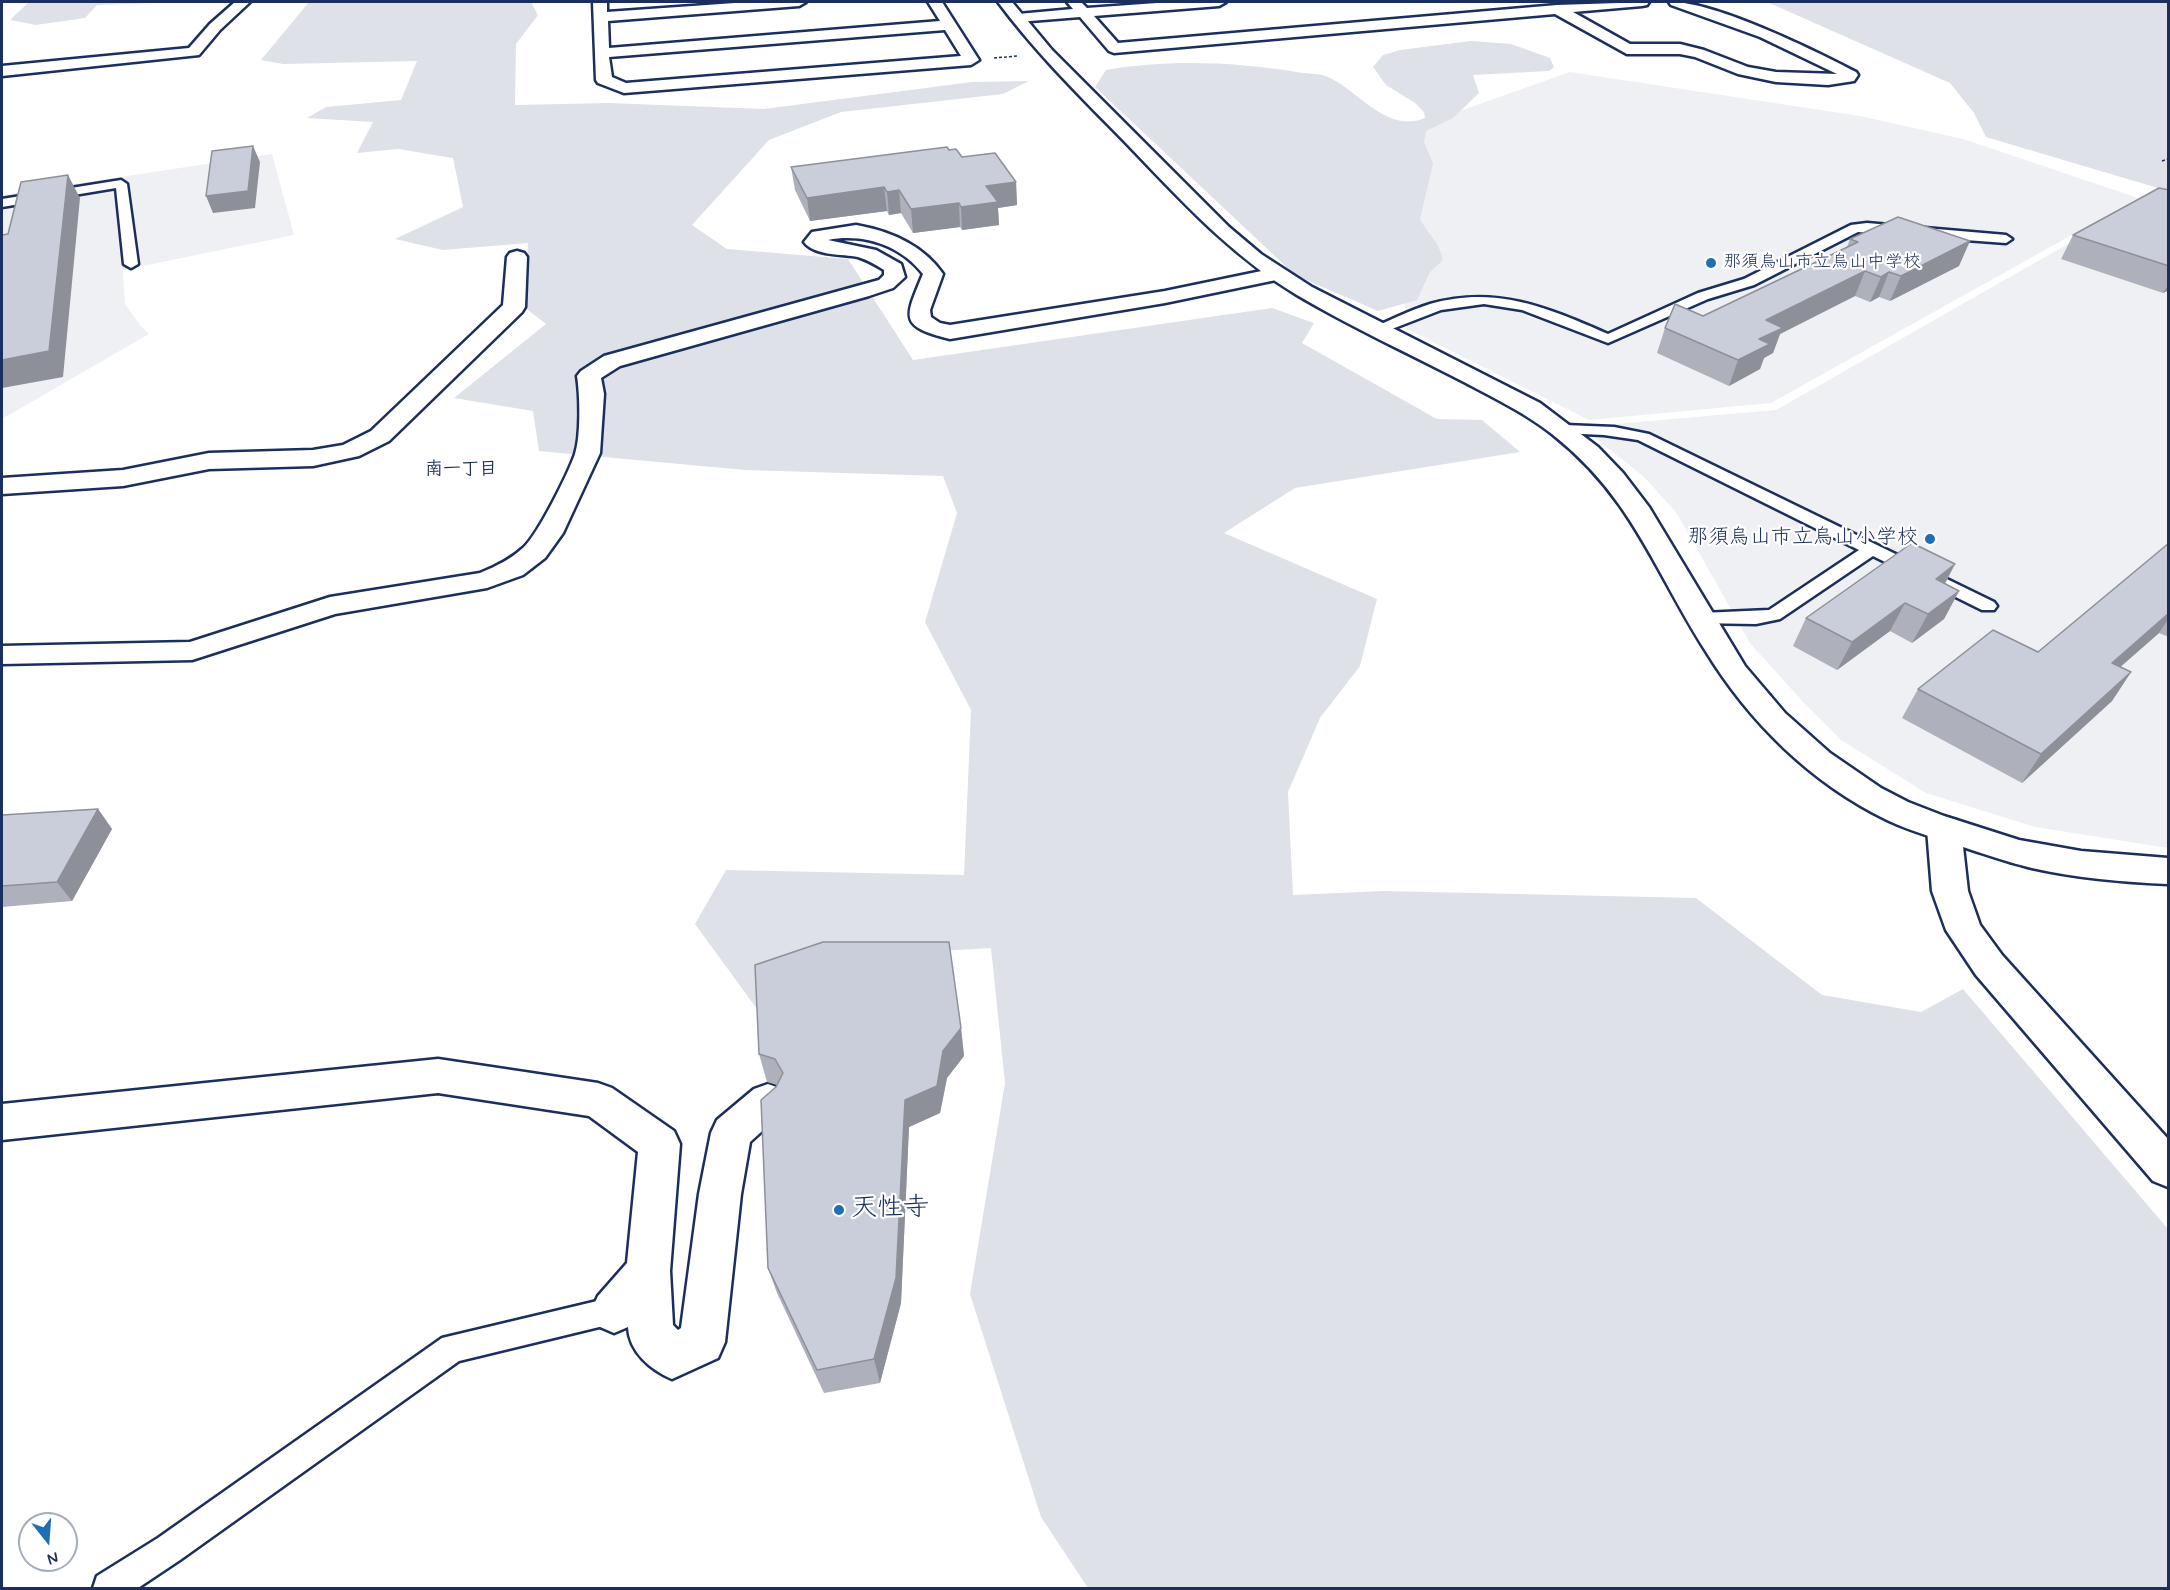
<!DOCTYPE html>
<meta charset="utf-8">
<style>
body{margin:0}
#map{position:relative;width:2170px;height:1590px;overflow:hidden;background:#fff;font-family:Mynerve,sans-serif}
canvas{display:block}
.frame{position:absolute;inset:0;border:3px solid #1b2f5e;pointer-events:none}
.north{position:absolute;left:18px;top:1512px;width:60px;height:60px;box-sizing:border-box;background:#fff;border:2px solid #a4acbf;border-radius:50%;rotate:163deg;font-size:16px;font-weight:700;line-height:24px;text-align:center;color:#1b2f5e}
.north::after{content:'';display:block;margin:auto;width:21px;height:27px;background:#1f6fb2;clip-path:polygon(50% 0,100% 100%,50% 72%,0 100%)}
</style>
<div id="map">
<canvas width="2170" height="1590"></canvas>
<div class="frame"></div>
<div class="north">N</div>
</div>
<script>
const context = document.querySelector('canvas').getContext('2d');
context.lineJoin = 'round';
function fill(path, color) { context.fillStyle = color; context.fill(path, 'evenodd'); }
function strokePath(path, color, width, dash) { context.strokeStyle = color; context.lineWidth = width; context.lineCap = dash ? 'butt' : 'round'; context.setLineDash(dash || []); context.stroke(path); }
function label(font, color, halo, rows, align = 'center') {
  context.font = font + ' Mynerve,"Klee One",sans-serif'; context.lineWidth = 4.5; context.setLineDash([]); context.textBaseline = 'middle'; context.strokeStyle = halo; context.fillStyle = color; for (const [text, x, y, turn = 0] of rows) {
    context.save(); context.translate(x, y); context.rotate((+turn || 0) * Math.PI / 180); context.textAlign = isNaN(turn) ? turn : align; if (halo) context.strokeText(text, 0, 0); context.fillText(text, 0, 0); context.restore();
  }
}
fill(new Path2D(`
 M1570,72L1860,116L1963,139L2138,198L1771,403L1589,420L1407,329L1394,195L1426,123Z
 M272,154L294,235L123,270L125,304L140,325L149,334L2,419V195Z
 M2147,199L2168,205V848L2035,827L1926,793L1841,740L1803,702L1750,643L1676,512L1643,476L1595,438L1615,424L1776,410Z`), '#eff0f4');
fill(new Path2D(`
 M29,2H183L97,5L85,18L36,25L10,20Z
 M309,2H531L538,15L516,44L515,105L608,103L764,109L972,82L1029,81L1003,94L841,112L769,140L692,225L727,249L848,259L913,360L1272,308L1314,323L1302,343L1437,419L1482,420L1520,452L1295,488L1224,533L1377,599L1360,666L1320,718L1288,792L1293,895L1383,891L1696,898L1822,995L1921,1012L1963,989L2168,1229V1588H1088L1041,1517L970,1294L1005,1083L991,948L838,957L757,1009L695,924L726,870L964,875L971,710L925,622L957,513L943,476L745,470L539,451L533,411L454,398L546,324L524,307L528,243L443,250L395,239L463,207L453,158L398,149L357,153L373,122L307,118L326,107L401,100L417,61L283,64L261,60Z
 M1767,2H2168V191L1986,137L1974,113L1950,83Z
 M1471,41L1511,44L1550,58L1554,67L1549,71L1473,75L1479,93L1453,118L1426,131L1424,142L1433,164L1420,219C1429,236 1439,241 1443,260L1430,272L1417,300L1378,311L1295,275L1095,87L1106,70C1168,59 1235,62 1297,72C1306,74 1319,73 1328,77C1359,91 1387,134 1425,118L1424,112L1415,103L1386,85L1373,67L1383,55L1400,50Z`), '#dee1e7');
const lane = new Path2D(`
 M121,180L127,184L138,264L131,268L124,264L116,188L2,207V199Z
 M1867,223L2006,235L2012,239L2006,243L1858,232L1754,285L1708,299L1608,343L1522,310L1484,304L1441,310L1379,334L1372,330L1374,327C1393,319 1411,310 1430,304C1496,285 1548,308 1608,334L1698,293L1744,279L1851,225Z
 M1565,425L1614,427L1649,434L1994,602L1997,606L1994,610H1982L1873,556L1780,619L1756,624L1696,623L1693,619L1696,615L1702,613L1769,610L1859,550L1638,440L1604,435L1560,433L1557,430Z
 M614,1297L624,1301L628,1311L624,1321L459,1361L180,1560L138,1588H93L97,1576L158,1538L442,1338Z`);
const street = new Path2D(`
 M235,2H250L220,30L199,55L2,76V66L189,48L210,24Z
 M593,2H607V12L749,2H806L799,6L608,21L609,48L940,21L928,2H942L979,60L971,65L624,93L598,83L596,80ZM945,30L961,56L626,83L612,77L609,57Z
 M1067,2H1081L1087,8L1171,2H1226L1219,6L1094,16L1118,43L1557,5L1649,2L1647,5L1642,6L1573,12L1630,44H1680L1704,50L1748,67L1776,72L1837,74L1760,37L1671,5L1669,2C1712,0 1814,50 1856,72L1858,75L1854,81L1828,85L1776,82L1738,74L1695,57L1680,54H1627L1555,14L1114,53L1109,51L1080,17L1018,22L1011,18L1018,14L1073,9Z
 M856,225C890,231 923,245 943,274L930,310L931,317L940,323L950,325L1165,291L1276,268L1283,270L1286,274L1283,278L1276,280L1165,303L950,339C898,326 905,318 923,274C900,245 863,233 828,240L876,250L901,264L905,277L893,288L869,296L620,366L601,378L604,394L600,453L563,533L545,558L523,575L487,588L335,614L192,660L2,664V646L190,642L330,597L480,573C497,566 511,559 524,547C538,534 568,474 575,454C581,436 580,395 577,376L581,371L604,356L879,280L884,275V270C876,265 868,260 858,257C843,254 814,256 804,242L812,232Z
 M517,251L524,253L527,257L525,307L522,312L389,441L359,456L313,466L209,469L123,486L2,494V478L123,470L209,453L313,450L343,445L371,431L503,305L507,257L510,253Z
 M1944,817L1956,820L1961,829L1968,891L1980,925L2002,955L2168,1139V1187L2153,1181L1976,975L1946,930L1932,891L1927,829L1932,820Z
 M438,1059L598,1083L612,1088L674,1131L680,1144L670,1271L673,1325L678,1330L681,1328L699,1194L711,1133L717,1120L754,1089L768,1084L782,1089L788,1101L782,1113L750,1142L741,1194L725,1342L718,1358L672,1379C651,1370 629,1352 628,1327L614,1333L598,1326L591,1311L598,1296L627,1263L638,1152L589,1116L438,1093L2,1140V1104Z`);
const secondary = new Path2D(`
 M998,2H1012L1052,50L1229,227L1261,254L1312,287L1540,403L1598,447L1623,473L1649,507L1745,666L1785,713L1830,753L1881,788L1908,802L1944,816L2019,840L2081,851L2168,858V884C2123,882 2076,878 2032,868C2010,863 1988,855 1966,848C1940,839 1912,832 1887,820C1811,783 1749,722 1705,650C1653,568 1632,497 1552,434C1525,413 1496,399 1466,383C1410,354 1351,327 1297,295C1230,255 1180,199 1126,143C1082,98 1036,53 998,2Z`);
strokePath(lane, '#1b2f5e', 5);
strokePath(street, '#1b2f5e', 5);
strokePath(secondary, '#1b2f5e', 5);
strokePath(new Path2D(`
 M994,58L1017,56
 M2162,161L2168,159`), '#1b2f5e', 1.5, [3, 2]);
fill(lane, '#fff');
fill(street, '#fff');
fill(secondary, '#fff');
fill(new Path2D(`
 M949,150L962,157L1016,182L1017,205L998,208L999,225L962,230L960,227L913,233L901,213L889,215L887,211L810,221L795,190L791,167Z
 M2169,190V290L2163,293L2061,259L2073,235Z
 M1850,239L1959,266L1890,301L1879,297L1870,302L1855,296L1780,334L1773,353L1764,358L1760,369L1729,386L1657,353L1665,328L1703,316L1847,247Z
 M2169,543V637L2159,633L2120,667L2131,672L2112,701L2022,783L1902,718L1918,689L2038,652Z
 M1955,564L1945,584L1959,591L1944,619L1912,643L1890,631L1837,670L1793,646L1806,618Z
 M98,809L112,829L72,901L2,907V815Z
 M961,1028L964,1056L947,1078L940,1113L909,1127L901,1303L880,1383L824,1393L777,1293L768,1268L776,1087L777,1085L767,1082L759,1054Z`), '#aeb1bb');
fill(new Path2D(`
 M253,146L260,162L255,208L213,213L206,196Z
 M68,175L80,198L63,377L2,388V360Z
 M1016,182L1017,205L998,208L999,225L962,230L961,207L986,186Z
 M884,187L887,211L810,221L807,198Z
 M899,190L901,213L889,215L887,192Z
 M959,203L960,227L913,233L911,209Z
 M1970,241L1959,266L1890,301L1901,276Z
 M1865,271L1855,296L1780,334L1773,353L1764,358L1760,369L1729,386L1738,360L1766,320Z
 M1889,272L1879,297L1870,302L1881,277Z
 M2169,284V290L2163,293Z
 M1955,564L1940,592L1936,579Z
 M1959,591L1944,619L1912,643L1928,614Z
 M1905,603L1890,631L1837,670L1852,642Z
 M2169,613V618L2159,633L2093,691L2112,663Z
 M2131,672L2112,701L2022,783L2041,754Z
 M98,809L112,829L72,901L57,882Z
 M961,1028L964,1056L947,1078L940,1113L909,1127L901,1303L880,1383L874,1359L905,1100Z`), '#8d9099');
const building = new Path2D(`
 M253,146L248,191L206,196L212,151Z
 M947,147L949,150L956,149L962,157L995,153L1016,182L986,186L998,202L961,207L959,203L911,209L899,190L887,192L884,187L807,198L791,167Z
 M68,175L49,351L2,360V235L8,234L21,182Z
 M2159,188L2169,190V266L2073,235Z
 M1898,217L1970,241L1901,276L1889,272L1881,277L1865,271L1766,320L1783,328L1759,339L1770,344L1738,360L1665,328L1675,304L1703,316L1858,242L1850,239Z
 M1912,543L1955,564L1936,579L1959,591L1928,614L1905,603L1852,642L1806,618Z
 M2169,543V613L2112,663L2131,672L2041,754L1918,689L1993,630L2038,652Z
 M98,809L57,882L2,886V815Z
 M823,942H949L961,1028L943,1051L937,1086L905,1100L896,1278L874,1359L817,1370L768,1268L761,1100L776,1087L783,1073L775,1059L759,1054L755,965Z`);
fill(building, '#caceda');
strokePath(building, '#8d9099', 1.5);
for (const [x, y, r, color] of [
 [1711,263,6,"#1f6fb2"],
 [1930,539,6,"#1f6fb2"],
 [839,1210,6,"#1f6fb2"]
]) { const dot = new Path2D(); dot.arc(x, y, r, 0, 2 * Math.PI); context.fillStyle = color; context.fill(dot); strokePath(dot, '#fff', 2); }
label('18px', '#1b2f5e', '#fff', [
 ["那須烏山市立烏山中学校",1723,263]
], 'left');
label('bold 18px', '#1b2f5e', '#fff', [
 ["南一丁目",461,470]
]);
label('21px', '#1b2f5e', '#fff', [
 ["那須烏山市立烏山小学校",1918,539]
], 'right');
label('26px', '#1b2f5e', '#fff', [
 ["天性寺",851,1210]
], 'left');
</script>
